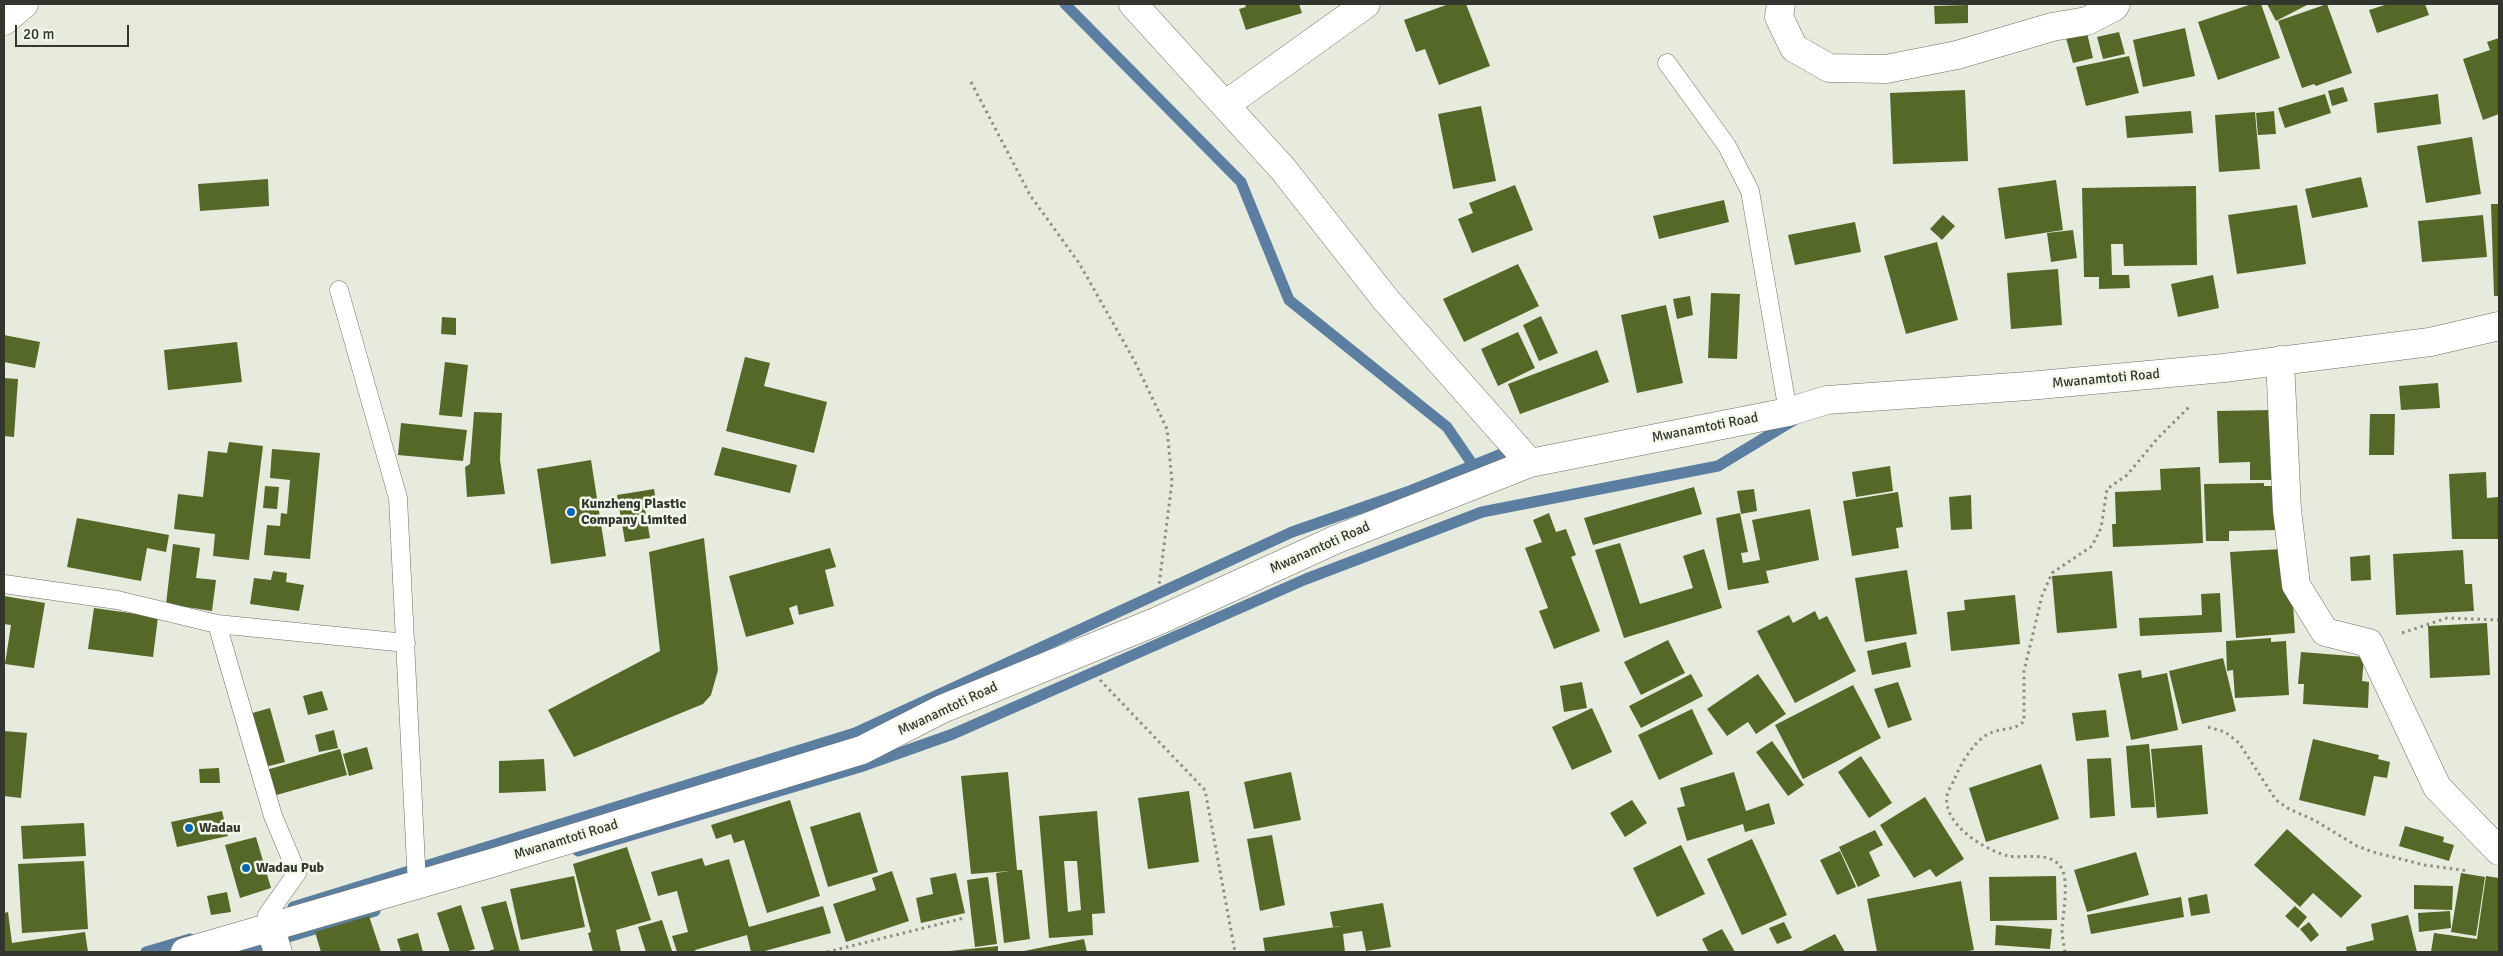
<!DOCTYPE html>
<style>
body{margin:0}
#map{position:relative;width:2503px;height:956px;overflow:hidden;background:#e6ebdd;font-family:Signika,sans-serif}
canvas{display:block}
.frame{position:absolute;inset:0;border:5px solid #33352f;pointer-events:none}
.scale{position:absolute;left:15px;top:25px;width:114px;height:22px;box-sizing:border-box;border:2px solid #33352f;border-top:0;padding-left:6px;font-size:15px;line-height:18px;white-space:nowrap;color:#33352f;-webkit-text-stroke:4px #f3f9ea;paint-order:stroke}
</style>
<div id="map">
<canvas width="2503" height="956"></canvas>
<div class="frame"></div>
<div class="scale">20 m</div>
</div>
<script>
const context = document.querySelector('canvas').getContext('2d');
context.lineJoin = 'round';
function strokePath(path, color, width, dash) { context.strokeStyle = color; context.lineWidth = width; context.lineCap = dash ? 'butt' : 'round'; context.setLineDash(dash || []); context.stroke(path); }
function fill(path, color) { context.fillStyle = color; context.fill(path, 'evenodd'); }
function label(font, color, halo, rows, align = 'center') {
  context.font = font + ' Signika,sans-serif'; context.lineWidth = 5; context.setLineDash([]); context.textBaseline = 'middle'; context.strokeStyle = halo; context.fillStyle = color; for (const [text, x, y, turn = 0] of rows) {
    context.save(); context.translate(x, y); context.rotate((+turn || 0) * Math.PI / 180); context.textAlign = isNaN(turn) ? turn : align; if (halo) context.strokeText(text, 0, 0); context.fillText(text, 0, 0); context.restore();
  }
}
strokePath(new Path2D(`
 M1065,4L1241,182L1289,300L1447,427L1473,465
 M578,851L860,767L953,734L1306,579L1482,512L1718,466L1794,420
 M293,907L855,733L1292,532L1407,492L1506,452
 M146,952L190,939
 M238,952L375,911`), '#5c7ea1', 11);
fill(new Path2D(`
 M1245,4H1299L1302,13L1246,30L1239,9L1246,7Z
 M1449,4H1466L1490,66L1439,85L1425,49L1416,52L1404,20Z
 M2252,4H2261L2280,58L2218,80L2198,22Z
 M2267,4H2309L2276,21Z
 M2327,4L2352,73L2316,86L2314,84L2302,88L2278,21Z
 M2388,4H2425L2429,15L2377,33L2369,10Z
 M1968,5V23L1935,24L1934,6Z
 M2185,28L2195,76L2143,87L2133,40Z
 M2119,32L2125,54L2103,59L2097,37Z
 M2087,33L2093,58L2073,63L2066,38Z
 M2499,38V114L2483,120L2463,59L2490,50L2487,42Z
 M2129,56L2139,93L2086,106L2076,67Z
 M2343,87L2348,101L2332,106L2328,91Z
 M1965,90L1968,161L1893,164L1890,93Z
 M2325,94L2331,113L2285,128L2278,108Z
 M2438,94L2441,124L2377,133L2374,103Z
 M1481,106L1496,181L1453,189L1438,114Z
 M2191,111L2193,133L2127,138L2125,116Z
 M2274,111L2276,134L2258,135L2256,113Z
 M2255,112L2260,169L2219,172L2215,115Z
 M2472,137L2481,194L2426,203L2417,146Z
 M2361,177L2368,207L2312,218L2305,189Z
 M268,179L269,206L200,211L198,184Z
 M2056,180L2063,230L2005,239L1998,188Z
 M1515,185L1533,230L1472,253L1458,219L1473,213L1469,203Z
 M2196,186L2197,265L2124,266L2123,244H2111L2112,275H2129L2130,288L2099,289V277H2084L2082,188Z
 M1724,200L1729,222L1659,239L1653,216Z
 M2491,204H2499V296H2494Z
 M2297,205L2306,264L2237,274L2228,215Z
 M1943,215L1955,226L1942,240L1930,229Z
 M2483,215L2487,257L2422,262L2418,221Z
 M1855,222L1861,252L1795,265L1788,235Z
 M2073,230L2077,258L2051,262L2047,233Z
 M1937,242L1958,320L1906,334L1884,256Z
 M1518,264L1539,306L1464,342L1443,299Z
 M2058,269L2062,325L2011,329L2007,273Z
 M2213,275L2219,308L2178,317L2171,284Z
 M1711,293L1740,294L1737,359L1708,358Z
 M1690,296L1693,315L1677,319L1673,299Z
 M1666,305L1683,383L1637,393L1621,315Z
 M1541,316L1558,353L1539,361L1523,325Z
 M442,317L456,318V335L441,334Z
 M1518,332L1535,368L1498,386L1481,349Z
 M4,335L40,342L35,368L4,362Z
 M237,342L242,382L168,390L164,350Z
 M1597,350L1609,382L1520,414L1508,384Z
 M745,357L770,363L764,386L827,402L814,453L726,431Z
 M445,362L468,365L462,417L439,415Z
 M4,378L18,379L14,437L4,436Z
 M2438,383L2440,408L2401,410L2399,386Z
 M2272,410L2274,480H2250V462L2219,463L2217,411Z
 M474,412L502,413L500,460L505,494L467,497L465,467L470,464Z
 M2370,414H2395L2394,455H2369Z
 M401,423L467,430L463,461L398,455Z
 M229,442L263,446L249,560L213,556L215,534L174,529L178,494L203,497L208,451L227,453Z
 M722,447L797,465L790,493L714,475Z
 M272,449L320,453L310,559L264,555L267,525L280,526L281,513L287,514L290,480L270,478Z
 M591,460L606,556L551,564L537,469Z
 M1890,466L1893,491L1856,497L1852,472Z
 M2200,467L2203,543L2113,547L2112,524H2116L2115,492L2161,490L2160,469Z
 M2486,472L2487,498L2498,497L2499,539H2452L2449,474Z
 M2264,483V486H2280L2281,530L2229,531V541H2206L2204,484Z
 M265,486L279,487L277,509L263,508Z
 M1694,487L1702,514L1593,545L1584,518Z
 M654,489L656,501L644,503L650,538L625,542L617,495Z
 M1754,489L1757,511L1741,514L1737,491Z
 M1898,492L1903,527L1896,528L1899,548L1852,556L1843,501Z
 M1971,495L1972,529L1951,530L1949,497Z
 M1810,509L1819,560L1766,571L1769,583L1728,590L1716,518L1740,513L1748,552L1741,553L1743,563L1760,560L1752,520Z
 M1549,513L1556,532L1566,529L1576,555L1571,557L1600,631L1554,649L1539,611L1548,608L1525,548L1542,542L1533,520Z
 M77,518L169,535L166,552L147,548L141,581L67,567Z
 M704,538L718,670L711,695L703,704L574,757L548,710L660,651L649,552Z
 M1620,543L1640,604L1693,588L1683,556L1704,549L1722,608L1624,638L1595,550Z
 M173,544L200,548L196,578L216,580L212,611L166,604Z
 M830,548L836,567L825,570L834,606L799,615L797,605L789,608L794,624L746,637L729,576Z
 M2282,549L2290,561L2295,633L2236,638L2230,552Z
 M2463,550L2465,584H2472L2474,611L2396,615L2393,554Z
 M2370,555L2371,580L2351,581L2350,557Z
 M1907,570L1917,634L1865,642L1855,578Z
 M273,571L287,573L286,582L304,585L299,611L250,604L254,578L271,580Z
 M2112,571L2117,628L2057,633L2052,576Z
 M2220,593L2222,632L2140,636L2139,618L2202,615L2201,594Z
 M2015,595L2020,644L1951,651L1947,612L1965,610L1964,600Z
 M4,596L45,603L34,668L5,664L11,625L4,624Z
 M94,608L158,617L153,657L88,649Z
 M1815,611L1819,620L1827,616L1856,671L1795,703L1757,631L1789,615L1793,623Z
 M2487,623L2490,675L2430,678L2428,626Z
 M2271,638V642L2286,641L2289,695L2235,698L2233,670L2227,671L2226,641Z
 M1668,640L1685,673L1641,695L1624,662Z
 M1906,642L1911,667L1872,675L1867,651Z
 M2301,652L2364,657L2362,681L2369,682L2368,708L2303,704L2304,684H2298Z
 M2223,658L2236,711L2182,724L2169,671Z
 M2141,670L2142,678L2167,673L2178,730L2131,740L2118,674Z
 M1691,674L1703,696L1641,728L1629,706Z
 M1758,674L1786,714L1756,734L1748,722L1727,736L1707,709Z
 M1582,682L1587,708L1564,712L1560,686Z
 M1898,682L1912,720L1888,728L1874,689Z
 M1853,685L1881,738L1803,779L1775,725Z
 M322,691L328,710L308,715L303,696Z
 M270,708L285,762L265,767L249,714Z
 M1592,708L1612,752L1572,770L1552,727Z
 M1692,709L1713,754L1659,780L1638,735Z
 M2106,710L2109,737L2076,741L2072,713Z
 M334,730L338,748L319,752L315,735Z
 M4,731L27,733L21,798L4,796Z
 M2313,739L2379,755L2378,759L2390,762L2387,778L2374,776L2365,816L2299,800Z
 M1772,741L1804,785L1788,796L1756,752Z
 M2149,744L2155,807L2131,808L2126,746Z
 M2202,745L2208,814L2157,818L2151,749Z
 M367,747L373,769L349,776L343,754Z
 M340,749L347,775L273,796L266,770Z
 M1861,756L1892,803L1869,818L1838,772Z
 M2111,758L2115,816L2090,818L2087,759Z
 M544,759L546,791L499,793V761Z
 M2041,764L2059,819L1986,842L1969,788Z
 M219,768L220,783H200L199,769Z
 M1008,772L1017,870H1022L1030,939L1004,943L996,873L1009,871L971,874L961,776Z
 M1291,772L1301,820L1254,829L1244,782Z
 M1734,772L1746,811L1769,803L1775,824L1745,832L1743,824L1687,841L1677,808L1685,806L1680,788Z
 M1189,791L1199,862L1148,869L1138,798Z
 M1925,797L1964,859L1936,877L1930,869L1914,878L1880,825Z
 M790,800L820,896L767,913L744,840L734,843L731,834L716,839L711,825Z
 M1632,800L1647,823L1625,837L1610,813Z
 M222,811L228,836L177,847L171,822Z
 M1097,811L1105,913L1092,914L1093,935L1049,938L1039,816ZM1064,861H1077L1081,910L1068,912Z
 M860,812L878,872L828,887L810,827Z
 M84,823L86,856L23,859L21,826Z
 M2405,826L2444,837L2443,842L2454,845L2449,861L2399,846Z
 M2287,829L2362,896L2341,918L2313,893L2300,907L2254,865Z
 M1875,830L1883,845L1869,852L1880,876L1858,887L1839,847Z
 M1272,835L1285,905L1260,911L1247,839Z
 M256,837L271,888L240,898L225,845Z
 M1752,839L1787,915L1742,935L1707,859Z
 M1681,845L1705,894L1657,917L1633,868Z
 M627,847L651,920L616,930L621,952H593L588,933L591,932L573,864Z
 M1840,851L1856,887L1837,895L1820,860Z
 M2136,852L2149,895L2087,912L2074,870Z
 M702,858L705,866L729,859L749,927L823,906L831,933L761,952H751L747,935L695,950L696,952H677L672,936L688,932L677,891L658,896L651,872Z
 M84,861L88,929L22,933L18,864Z
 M892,871L909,921L846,942L833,904L876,890L872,878Z
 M956,873L965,913L921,923L916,898L933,894L930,878Z
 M2461,873L2485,877L2476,936L2451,932Z
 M574,876L585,927L521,940L510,889Z
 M2056,876L2057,920L1990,921L1989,877Z
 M2486,876L2499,878L2498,952H2431L2434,933L2477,939Z
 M988,877L997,944L975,947L967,880Z
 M1961,881L1974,950L1963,952H1877L1867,899Z
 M2414,885L2453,886L2452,910L2414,909Z
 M227,892L231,912L211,915L207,896Z
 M2207,894L2210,913L2191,916L2188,898Z
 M2181,897L2184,917L2091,934L2087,915Z
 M506,901L520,952H486L494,949L481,907Z
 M1383,903L1391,947L1366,951L1362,931L1343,934L1345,952H1265L1263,938L1342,926L1333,927L1330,912Z
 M461,905L475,949L465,952H450L437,913Z
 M2295,906L2307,917L2298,928L2285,916Z
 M2450,911L2451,928L2419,932L2418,913Z
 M8,912L12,943L85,932L88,952H4V913Z
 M2408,915L2417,952H2347L2346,947L2374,940L2371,924Z
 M369,916L381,952H321L315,932Z
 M662,920L672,951L646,952L638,927Z
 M1784,922L1792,938L1777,944L1769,928Z
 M2309,922L2319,935L2311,942L2300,929Z
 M1996,925L2052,929L2050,949L1995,945Z
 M1722,929L1735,952H1706L1708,951L1702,939Z
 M418,933L423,952H401L397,939Z
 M1835,934L1845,952H1800Z
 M1084,939L1087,952H1024V951Z
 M998,946V952H951L950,951Z`), '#566827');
const service = new Path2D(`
 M1667,63L1727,146L1750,191L1788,412
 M339,290L398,498L417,885
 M4,584L117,600L217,624L406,643
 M217,624L273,816L297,873L267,915L270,927`);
const minor = new Path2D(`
 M1133,4L1283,169L1386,300L1530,463
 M1781,4L1779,17L1794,48L1829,68L1886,69L1957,55L2052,27L2087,21L2114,7L2116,4
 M4,21L24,4
 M1225,105L1366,4
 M2280,360L2287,510L2296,585L2325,632L2369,643L2437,787L2499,851
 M270,927L278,952
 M185,952L492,863L862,750L942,709L1160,620L1337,539L1530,463L1788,412L1827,400L2028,386L2224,368L2430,342L2499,326`);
strokePath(service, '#6c7064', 19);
strokePath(minor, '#6c7064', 29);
strokePath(new Path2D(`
 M971,82L1030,195L1079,263L1134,360L1167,429L1172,482L1159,585
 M2402,633L2447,618L2499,620
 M1100,680L1205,790L1235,952
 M2208,727L2225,732L2239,743L2276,800L2289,809L2314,820L2357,846L2373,852L2424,865L2469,871
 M827,952L964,918
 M2065,952C2064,945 2062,937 2062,929C2063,913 2069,884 2062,869C2052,850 2024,859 2008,856C1985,850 1943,825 1947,796C1948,790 1953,783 1955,778C1961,763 1976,737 1993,732C2004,728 2016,730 2024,721V671L2042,596L2052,573L2092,546L2101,528L2107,489L2127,475L2157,439L2191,405`), '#8b8e84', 3, [2.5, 4]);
strokePath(service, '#fff', 18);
strokePath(minor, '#fff', 28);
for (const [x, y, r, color] of [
 [571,512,5,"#0867b4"],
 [189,828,5,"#0867b4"],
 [246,868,5,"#0867b4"]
]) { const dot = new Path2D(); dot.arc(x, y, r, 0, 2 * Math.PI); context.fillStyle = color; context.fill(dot); strokePath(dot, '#f3f9ea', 2); }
label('14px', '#33352f', '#f3f9ea', [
 ["Mwanamtoti Road",2106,379,-5],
 ["Mwanamtoti Road",1705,428,-11],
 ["Mwanamtoti Road",1320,548,-24],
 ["Mwanamtoti Road",948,709,-25],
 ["Mwanamtoti Road",566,840,-17]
]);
label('bold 14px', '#33352f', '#f3f9ea', [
 ["Kunzheng Plastic",581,504],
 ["Company Limited",581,520],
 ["Wadau",199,828],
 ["Wadau Pub",256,868]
], 'left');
</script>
